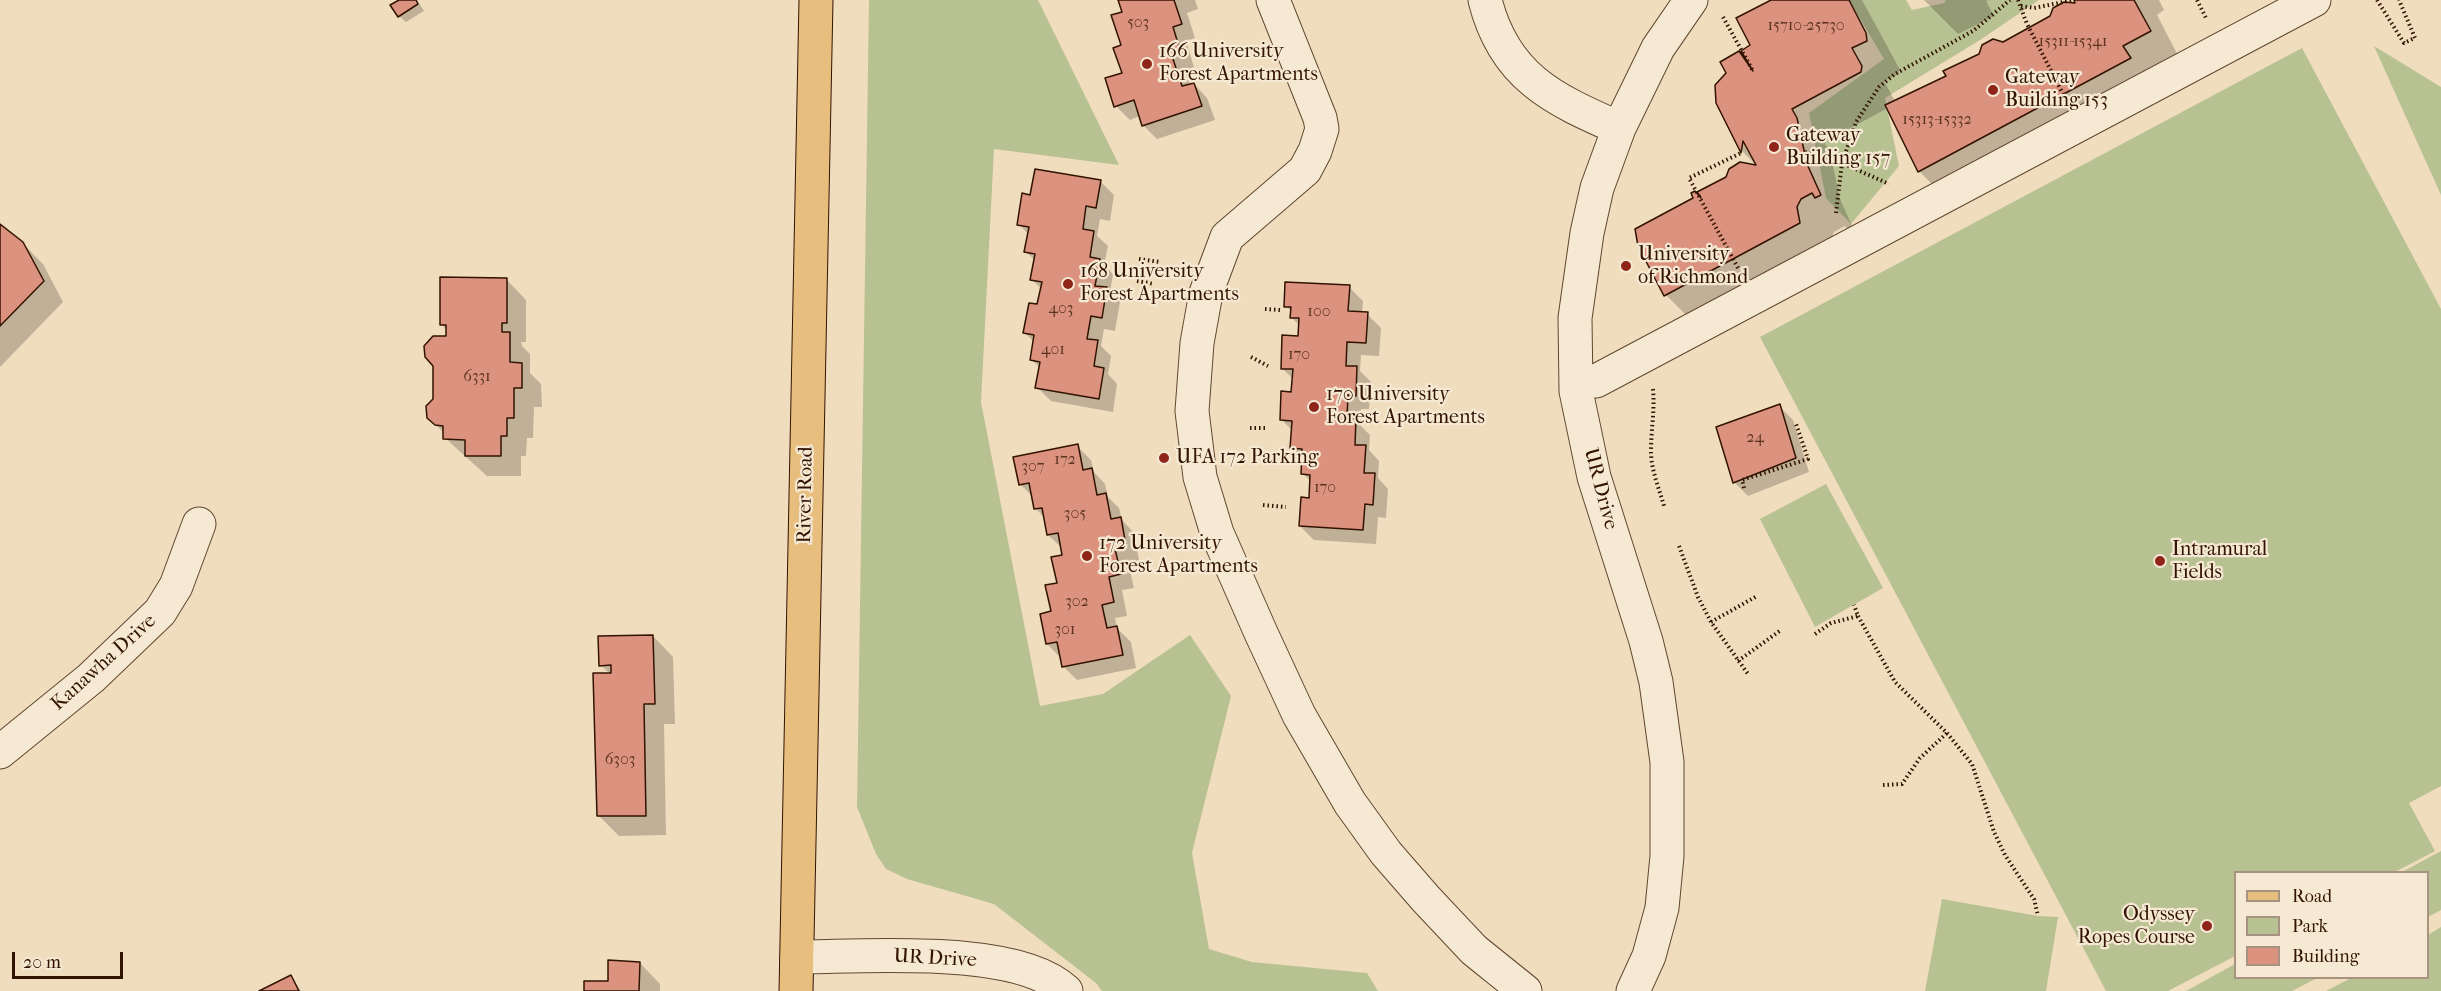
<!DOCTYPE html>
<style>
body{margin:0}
#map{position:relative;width:2441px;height:991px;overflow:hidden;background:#f0ddbd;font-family:"IM FELL French Canon",serif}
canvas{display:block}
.legend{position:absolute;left:2234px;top:871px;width:195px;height:108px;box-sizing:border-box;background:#f5e9d4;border:2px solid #a7937f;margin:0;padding:8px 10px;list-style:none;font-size:18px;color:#321300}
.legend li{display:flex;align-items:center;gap:12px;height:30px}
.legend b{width:30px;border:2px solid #a7937f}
.scale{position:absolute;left:12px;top:952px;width:111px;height:27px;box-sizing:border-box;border:3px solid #321300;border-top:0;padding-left:8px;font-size:18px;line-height:21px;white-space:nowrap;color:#321300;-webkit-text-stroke:4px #f5e9d4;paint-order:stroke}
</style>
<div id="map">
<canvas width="2441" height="991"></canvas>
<ul class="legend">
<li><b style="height:8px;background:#e8be7e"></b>Road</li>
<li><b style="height:16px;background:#b8c192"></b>Park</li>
<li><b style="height:16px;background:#db927f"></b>Building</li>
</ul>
<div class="scale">20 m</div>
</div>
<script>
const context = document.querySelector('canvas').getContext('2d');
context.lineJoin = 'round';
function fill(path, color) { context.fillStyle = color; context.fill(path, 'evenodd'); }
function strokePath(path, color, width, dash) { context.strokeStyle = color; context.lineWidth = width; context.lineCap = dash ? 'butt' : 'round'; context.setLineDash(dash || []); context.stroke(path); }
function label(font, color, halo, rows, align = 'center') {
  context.font = font + ' "IM FELL French Canon",serif'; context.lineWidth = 4.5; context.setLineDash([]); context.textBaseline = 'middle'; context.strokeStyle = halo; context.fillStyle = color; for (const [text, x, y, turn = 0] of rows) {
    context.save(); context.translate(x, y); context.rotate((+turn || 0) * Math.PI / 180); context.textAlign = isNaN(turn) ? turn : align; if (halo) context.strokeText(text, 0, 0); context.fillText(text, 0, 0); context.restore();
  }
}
fill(new Path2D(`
 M869,0H1038L1119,165L994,149L981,402L1040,706L1103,694L1190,635L1231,696L1192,853L1209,949L1252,962L1367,973L1378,991H1102L1096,983L994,904L907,879L886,869L876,854L857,807Z
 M1849,0H1906L1912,10L1944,3L1946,0H2039L1980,40L1885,98L1899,166L1851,224L1826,198L1809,113L1884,59Z
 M2374,46L2441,87V195Z
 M2302,48L2441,309V786L2409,803L2435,851L2395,872H2236L2235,956L2168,991H2106L1760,337Z
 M1826,484L1883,588L1815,627L1760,519Z
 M2441,851V910L2428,917V872H2402Z
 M1942,899L2038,916L2058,917L2046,991H1925Z
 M2441,927V991H2326L2351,978H2428V935Z
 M2235,964L2236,978H2317L2292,991H2186Z`), '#b8c192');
fill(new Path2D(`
 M402,0H417L424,11L406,22L399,16Z
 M1119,0H1195L1198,9L1187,13L1195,38L1186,41L1194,67L1185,70L1190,85L1194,84L1207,98L1215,120L1157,139L1143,125L1140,116L1130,120L1116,106L1123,74V12Z
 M1774,0H1862L1899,68V74L1884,81L1895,101L1948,77L2003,44L2078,5L2081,0H2159L2164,10L2157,15L2183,65L1952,204L1919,171L1888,108L1824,142L1830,152L1840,199L1853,228L1849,231L1845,226L1834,232L1830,241L1699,328L1666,295L1697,194L1727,178L1758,167L1743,152L1718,103L1728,73L1739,53L1749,64L1752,45Z
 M1924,0H1989L1986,1L1994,16L1958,34Z
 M1100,181L1114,195L1110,221L1100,219L1097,236L1108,246L1104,265L1113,274L1110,292L1120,302L1115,331L1104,329L1101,346L1111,356L1108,374L1117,384L1113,412L1051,401L1037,387L1040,368L1031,359L1034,342L1025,333L1039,306L1042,289L1032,280L1036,261L1026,252L1029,235L1019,224L1031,197Z
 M0,226L22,243L43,264L63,302L0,367Z
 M506,279L526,300V342H521L522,346L530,354V373L541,384L542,407H534L533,438H527L526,456H521V476H487L445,438V434L428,417L435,400L447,337V330L441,324Z
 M1349,287L1363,301L1362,314H1367L1381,328L1379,356L1361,355L1360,371L1371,382L1369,409H1361V426L1370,435L1369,450L1379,461L1378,478L1388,489L1386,518L1378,517L1376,544L1314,540L1300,526L1310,499L1311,482L1303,473V459L1292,447L1293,431L1282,420L1293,393L1294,380L1282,368L1299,338L1300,326L1292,318V312L1286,306Z
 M1779,406L1793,420L1809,472L1748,496L1734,482Z
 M1077,446L1091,460L1094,472L1105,484L1108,497L1119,508L1122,520L1134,533L1139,560L1128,563L1134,588L1122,590L1127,616L1115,618L1117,628L1131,642L1136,668L1077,680L1063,666L1061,658L1047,644L1064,556L1063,549L1048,535L1045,518L1036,509L1033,497L1020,484Z
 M653,636L673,657L675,724H664L666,835L619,836L599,816L610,674L601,665Z
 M640,963L660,984V991H585L609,983Z
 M291,977L301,991H263Z`), '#0003');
const building = new Path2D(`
 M399,0H416L418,4L398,17L390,5Z
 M1118,0H1174L1182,24L1173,27L1181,53L1172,56L1182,86L1194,83L1202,106L1142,126L1134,100L1114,107L1105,78L1122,73L1113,48L1121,45L1111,15L1122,12Z
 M1771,0H1849L1866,33L1867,41L1852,48L1862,66L1861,72L1792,109L1797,118L1807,164L1821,195L1815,198L1812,193L1801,199L1797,207L1800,223L1664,296L1638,246L1635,229L1693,198L1691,193L1695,191L1701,198L1697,192L1726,177L1729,169L1740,162L1756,165L1743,141L1741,153L1716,103L1715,85L1726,73L1720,62L1739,51L1753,71L1741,51L1750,45L1736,18Z
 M2074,0H2134L2151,31L2123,46L2131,58L1918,172L1885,105L1946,76L1943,71L1979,54L1982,45L1993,39L2003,42L2050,16L2053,8L2064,2L2075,3Z
 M1035,169L1101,180L1096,208L1086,206L1083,229L1094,231L1090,257L1100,259L1095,286L1107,287L1102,318L1091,316L1087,339L1098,340L1094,366L1104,368L1099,399L1035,388L1040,362L1030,360L1034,335L1023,333L1029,303L1037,304L1042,282L1030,280L1035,254L1024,252L1029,227L1017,225L1022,193L1030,195Z
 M0,224L23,242L44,281L0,326Z
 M440,277L507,278V323H502V332H510V362L522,363V388H514V418H507V436H501V456H465V440L443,439V426L435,425L427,418L426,406L433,399V366L425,357L424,346L433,336H446V325H440Z
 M1285,282L1350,285L1348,311L1368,312L1366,343L1347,342L1346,366H1357L1356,396L1348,395L1347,418L1356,419L1355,445H1366L1364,473H1375L1373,505L1365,504L1363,530L1299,526L1301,497L1309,498L1310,475L1301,474L1302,449L1290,448L1292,421L1280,420L1281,391L1291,392L1293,369H1281L1282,335L1298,336L1299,318H1290L1291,307H1284Z
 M1780,404L1796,458L1733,483L1716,427Z
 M1078,444L1083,470L1092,468L1097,495L1106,493L1111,519L1121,517L1126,546L1115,549L1121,574L1109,577L1114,602L1102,605L1107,628L1117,626L1123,655L1062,667L1057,642L1046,644L1040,614L1051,611L1045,585L1057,583L1051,557L1062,555L1058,533L1047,535L1042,508L1034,509L1029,483L1019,485L1013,457Z
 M653,635L655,704H644L646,816H597L593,673H611V665L599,666L598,636Z
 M608,960L640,962L639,991H584V981H608Z
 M291,975L299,991H259Z`);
fill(building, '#db927f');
strokePath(building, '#321300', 1.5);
const minor = new Path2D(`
 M1273,0L1320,118L1322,129L1315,151L1305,170L1227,237L1206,293L1197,343L1192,411L1200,477L1217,533L1261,633L1299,715L1350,803L1386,853L1426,899L1474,950L1525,991
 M1485,0C1504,76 1552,99 1619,128
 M1596,381L2314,0
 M0,752L91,678L160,612L176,586L199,524
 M797,957C864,957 1017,944 1066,991
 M1633,991L1649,956L1662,908L1667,856V762L1656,682L1646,641L1594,477L1576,391L1575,318L1587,233L1597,188L1619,128L1658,48L1691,0`);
const major = new Path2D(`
 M796,991L816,0`);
strokePath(minor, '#62462f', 35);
strokePath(major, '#321300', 35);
strokePath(new Path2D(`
 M2018,0L2027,24L2063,94
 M2197,0L2206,18
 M2377,0L2404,43L2415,38L2399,0
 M2021,6L2034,8L2073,0
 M1723,17L1753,71
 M1805,152L1842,163L1889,184
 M1836,213L1842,163L1856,122L1879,87L1895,74L1973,31L2010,0
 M1139,259L1160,262
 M1738,268L1689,178L1741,153
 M1137,281L1154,284
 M1265,309L1280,310
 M1251,357L1268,366
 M1653,389C1655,410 1651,430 1651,451C1651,470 1659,488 1664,506
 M1250,428H1265
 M1255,453L1284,455
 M1744,488L1742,480L1808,459L1796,424
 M1263,505L1286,507
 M1679,546L1698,597L1711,622L1748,674
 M1858,616L1895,682L1947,733L1972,764L1994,832L2005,855L2034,899L2038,916
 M1711,622L1757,596
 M1815,634L1831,623L1858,616L1854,605
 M1738,661L1781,630
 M1883,785L1902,784L1920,758L1947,733`), '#321300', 4, [1.5, 3]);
strokePath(minor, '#f5e9d4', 33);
strokePath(major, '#e8be7e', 33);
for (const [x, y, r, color] of [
 [1147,64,6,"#8f2418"],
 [1993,90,6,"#8f2418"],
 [1774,147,6,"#8f2418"],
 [1626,266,6,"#8f2418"],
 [1068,284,6,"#8f2418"],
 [1314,407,6,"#8f2418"],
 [1164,458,6,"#8f2418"],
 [1087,556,6,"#8f2418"],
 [2160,561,6,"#8f2418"],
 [2207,926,6,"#8f2418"]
]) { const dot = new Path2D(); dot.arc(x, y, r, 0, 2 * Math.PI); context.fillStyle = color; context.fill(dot); strokePath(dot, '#f5e9d4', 2); }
label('16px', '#5c3320', null, [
 ["503",1138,23],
 ["15710-25730",1806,26],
 ["15311-15341",2073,42],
 ["15313-15332",1937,120],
 ["403",1061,309],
 ["100",1319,312],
 ["401",1053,350],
 ["170",1299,355],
 ["6331",477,377],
 ["24",1755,438],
 ["172",1065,460],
 ["307",1033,467],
 ["170",1325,488],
 ["305",1075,514],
 ["302",1077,602],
 ["301",1065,630],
 ["6303",620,760]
]);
label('20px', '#321300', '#f5e9d4', [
 ["166 University",1159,52],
 ["Forest Apartments",1159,75],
 ["Gateway",2005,78],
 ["Building 153",2005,101],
 ["Gateway",1786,136],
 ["Building 157",1786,159],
 ["University",1638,255],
 ["of Richmond",1638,278],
 ["168 University",1080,272],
 ["Forest Apartments",1080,295],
 ["170 University",1326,395],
 ["Forest Apartments",1326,418],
 ["UFA 172 Parking",1176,458],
 ["172 University",1099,544],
 ["Forest Apartments",1099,567],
 ["Intramural",2172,550],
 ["Fields",2172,573],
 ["Odyssey",2195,915,"right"],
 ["Ropes Course",2195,938,"right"]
], 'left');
label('20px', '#321300', '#f5e9d4', [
 ["UR Drive",1600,489,75],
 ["River Road",806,495,-89],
 ["Kanawha Drive",104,663,-42],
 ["UR Drive",935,959,3]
]);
</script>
